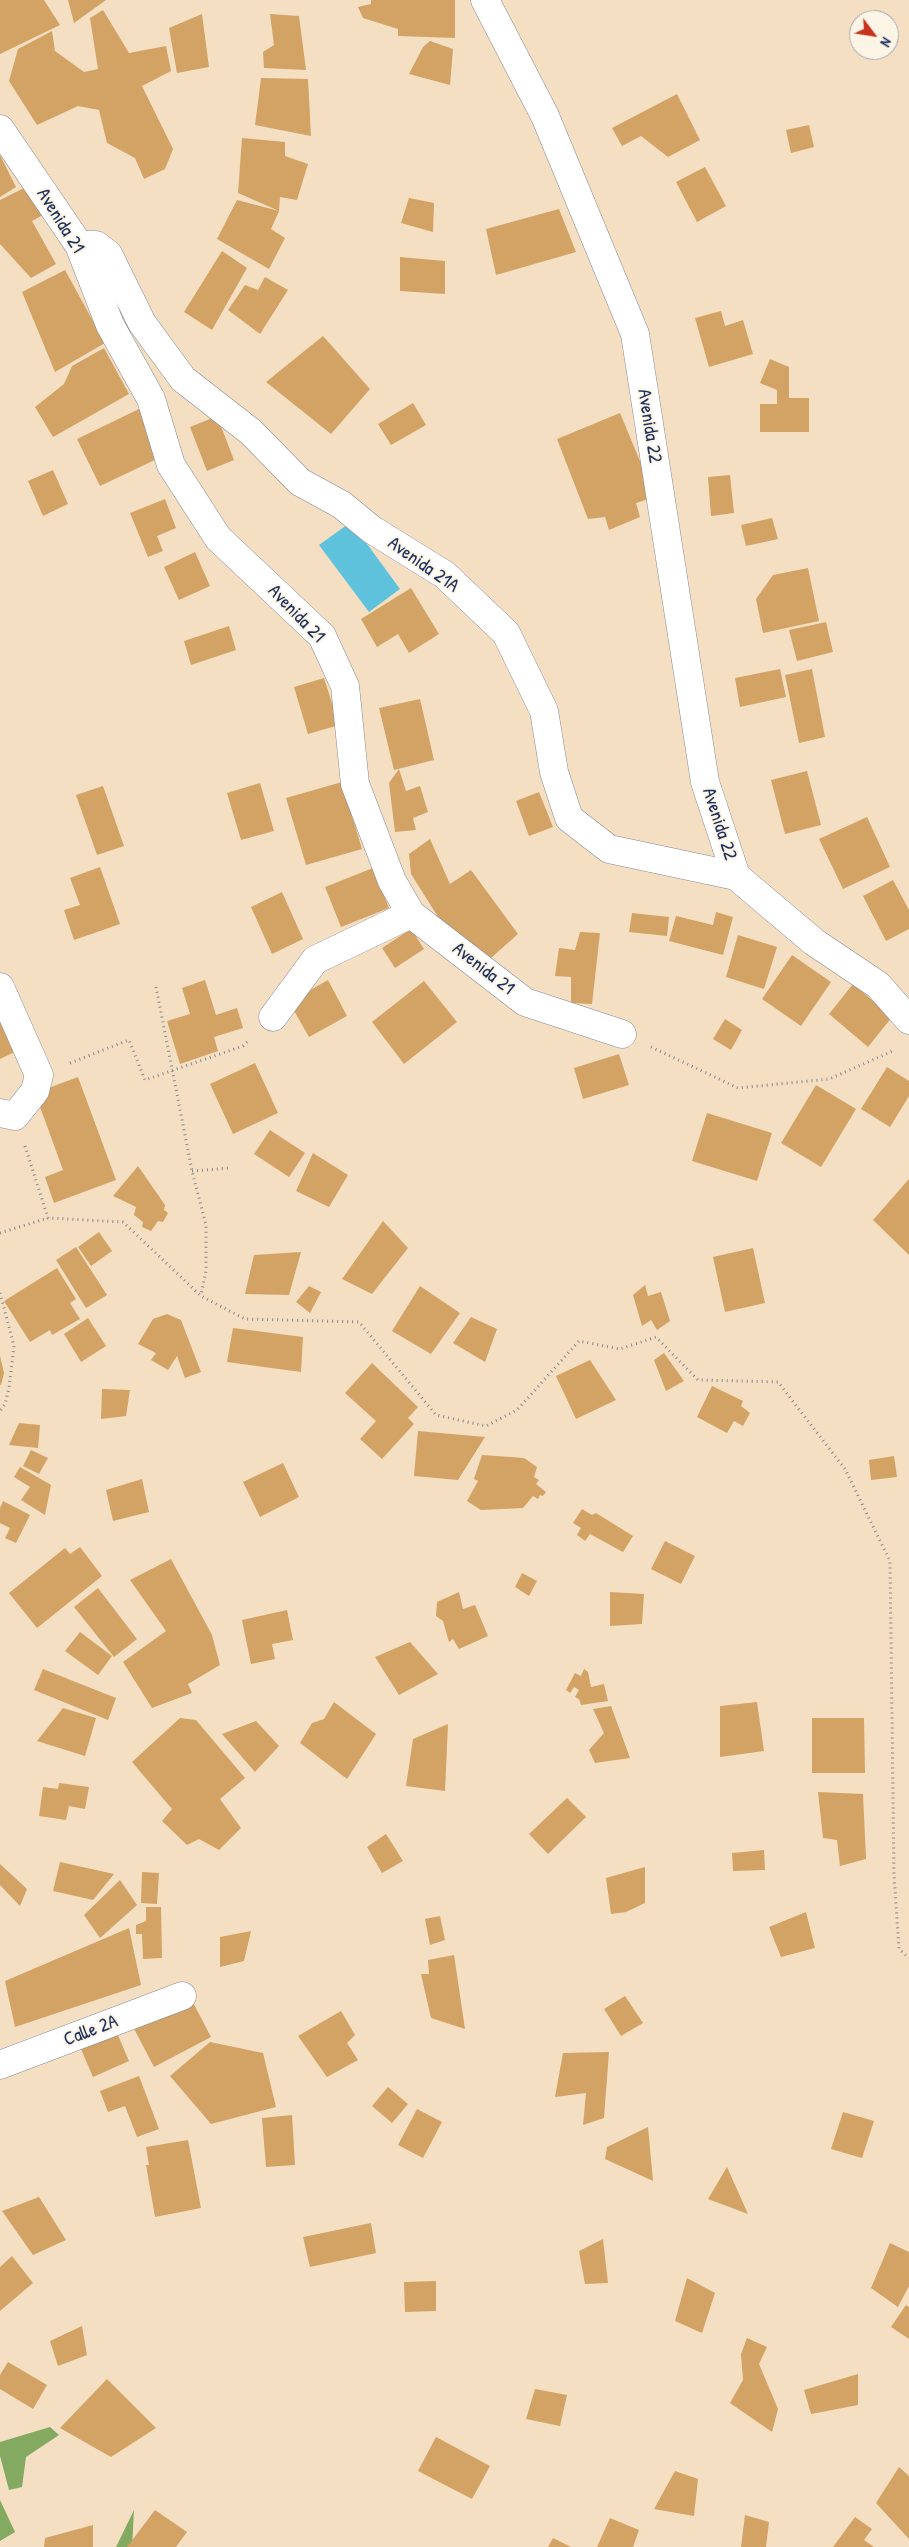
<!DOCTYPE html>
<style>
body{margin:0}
#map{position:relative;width:909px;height:2547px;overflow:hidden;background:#f5dfc3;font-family:"Patrick Hand",sans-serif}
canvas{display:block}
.north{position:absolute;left:849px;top:10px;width:50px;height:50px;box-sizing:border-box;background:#fcf5e5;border:1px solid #a2a6af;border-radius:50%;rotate:121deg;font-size:14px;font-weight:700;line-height:20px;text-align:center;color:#1b2f5e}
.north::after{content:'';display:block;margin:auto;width:18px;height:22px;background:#c8321e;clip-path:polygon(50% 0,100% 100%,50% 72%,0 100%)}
</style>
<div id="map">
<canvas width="909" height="2547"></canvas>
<div class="north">N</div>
</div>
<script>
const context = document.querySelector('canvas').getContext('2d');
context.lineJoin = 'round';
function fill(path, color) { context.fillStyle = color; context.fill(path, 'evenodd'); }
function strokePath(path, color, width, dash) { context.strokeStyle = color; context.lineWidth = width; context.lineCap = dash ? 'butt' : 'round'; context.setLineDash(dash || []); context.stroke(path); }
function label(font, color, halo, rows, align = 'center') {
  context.font = font + ' "Patrick Hand",sans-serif'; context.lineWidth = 4; context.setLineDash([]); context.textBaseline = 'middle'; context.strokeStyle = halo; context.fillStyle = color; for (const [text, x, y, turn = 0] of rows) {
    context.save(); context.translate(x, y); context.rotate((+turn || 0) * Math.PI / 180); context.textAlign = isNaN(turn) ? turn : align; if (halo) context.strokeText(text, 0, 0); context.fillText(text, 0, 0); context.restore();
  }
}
fill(new Path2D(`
 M50,2427L59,2435L26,2457L22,2487L9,2490L0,2456V2442Z
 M0,2500L15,2532L0,2541Z
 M134,2510L132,2547H116Z`), '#83aa60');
fill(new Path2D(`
 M351,522L400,589L369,612L319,545Z`), '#5ec2dc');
fill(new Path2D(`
 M0,0H44L60,25L0,54Z
 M68,0H106L74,23Z
 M371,0H455V38L398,36V29L363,18L358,7L371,4Z
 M103,10L129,53L166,46L171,71L142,86L173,149L165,169L144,179L135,158L107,143L99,110L78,106L37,125L9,81L18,49L52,31L55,51L84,72L98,69L90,18Z
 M202,14L209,67L177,73L169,28Z
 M270,14L299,16L306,70L264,68L263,52L274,45Z
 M430,41L453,49L450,85L409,74L423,47Z
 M261,78L308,79L311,136L255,125Z
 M677,94L700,140L668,157L641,136L622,146L612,128Z
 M809,125L814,147L791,153L786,130Z
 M242,138L285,142V156L308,164L297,200L280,197L279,211L238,193Z
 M0,155L16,187L0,197Z
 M705,167L726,206L697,222L676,182Z
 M24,188L43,215L32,221L56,264L31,278L0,244V200Z
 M409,198L434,203L433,232L401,223Z
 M237,200L279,211L271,229L285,238L269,269L217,239Z
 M559,209L576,252L496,275L486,229Z
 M222,251L247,268L212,330L184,312Z
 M400,257L445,261V294L400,291Z
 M65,270L105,343L55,372L22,292Z
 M265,277L288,290L260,334L228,310L245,285L258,290Z
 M721,311L725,326L743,320L753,354L709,367L695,318Z
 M323,336L370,389L331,434L266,382Z
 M104,348L129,394L53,437L35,407L64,384L72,366Z
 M770,359L789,367V398H809V432H760V404H777V390L760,383Z
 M413,403L426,425L391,445L378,424Z
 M139,409L159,458L100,486L77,439Z
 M620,413L655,497L636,503L640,517L609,530L605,517L588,519L557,439Z
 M217,416L234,460L207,471L190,427Z
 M53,470L68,504L43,516L28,481Z
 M730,475L734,513L711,516L708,477Z
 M165,499L176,528L157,536L163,551L148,557L130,513Z
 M772,518L778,539L746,546L741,525Z
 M195,552L210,586L179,600L164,567Z
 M808,568L819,621L763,633L756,599L773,575Z
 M411,588L439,634L409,653L398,634L377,647L361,619Z
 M826,622L833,652L797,661L789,630Z
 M229,626L236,650L191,665L184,641Z
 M780,669L786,697L740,707L735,678Z
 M812,669L825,737L799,743L785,675Z
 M324,678L339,725L308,734L294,687Z
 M420,699L434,760L394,770L379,708Z
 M399,769L406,791L420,786L428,812L413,818L416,830L395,832L389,783Z
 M807,771L821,825L785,834L771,780Z
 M342,782L362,849L306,865L286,798Z
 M260,783L274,831L241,840L227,793Z
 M103,786L124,846L97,855L76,795Z
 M539,792L553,827L529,836L516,801Z
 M867,817L890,867L843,889L819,839Z
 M430,839L450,884L471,870L518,934L483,965L452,939L411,874L409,854Z
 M100,867L120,924L74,940L64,910L80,905L70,878Z
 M373,868L389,908L341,927L325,887Z
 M893,880L909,910V929L886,941L863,896Z
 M282,892L303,939L272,954L251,907Z
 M716,912L733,917L723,955L669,941L676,916L713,925Z
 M632,913L669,917L667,936L629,932Z
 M411,929L424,949L395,968L382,948Z
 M580,932L600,933L592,1004L571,1003V977L555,976L559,948L575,950Z
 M738,935L777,947L764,989L726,977Z
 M792,955L831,982L801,1026L762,999Z
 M205,980L216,1015L237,1008L243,1028L214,1037L218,1051L180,1064L167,1021L190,1014L182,988Z
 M328,980L347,1016L309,1037L289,1002Z
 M424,981L457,1022L404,1064L372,1022Z
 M853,984L892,1017L868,1047L829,1014Z
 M0,1006L21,1049L0,1059Z
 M725,1019L742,1030L731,1050L713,1039Z
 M619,1054L629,1085L583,1099L574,1068Z
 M255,1063L278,1113L233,1134L210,1084Z
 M887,1067L909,1081V1096L890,1127L861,1109Z
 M78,1077L116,1180L54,1203L45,1177L63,1170L35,1093Z
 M816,1085L856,1109L821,1167L781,1143Z
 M707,1113L772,1133L757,1181L692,1161Z
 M270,1130L305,1153L289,1177L254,1154Z
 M313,1153L348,1175L329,1207L296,1191Z
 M138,1166L165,1205L164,1210L168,1213L163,1222L158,1221L151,1231L142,1227L143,1222L134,1215L136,1207L113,1196Z
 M909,1179V1255L873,1220Z
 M383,1221L408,1248L372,1294L342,1279Z
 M99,1232L112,1251L91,1266L78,1247Z
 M76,1247L107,1295L86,1308L56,1260Z
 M753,1248L765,1303L725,1312L713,1257Z
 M301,1252L289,1295L245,1294L254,1255Z
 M57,1268L76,1299L70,1303L80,1319L52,1335L50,1330L30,1342L4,1301Z
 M645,1285L648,1296L661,1292L670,1321L657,1330L651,1320L642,1326L633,1295Z
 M309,1286L321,1292L310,1313L296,1302Z
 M420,1286L460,1313L431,1354L392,1331Z
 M167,1314L181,1320L201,1372L185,1378L177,1356L168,1370L151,1360L156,1353L138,1344L153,1319Z
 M471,1317L497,1329L485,1362L453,1343Z
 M88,1318L106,1346L81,1362L64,1334Z
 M233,1328L303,1337L301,1372L227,1362Z
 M664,1353L684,1381L666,1391L654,1360Z
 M0,1356L4,1373L1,1385H0Z
 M590,1360L616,1400L576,1419L556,1376Z
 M372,1363L418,1407L408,1418L414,1424L382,1459L360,1439L376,1421L345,1393Z
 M712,1386L743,1401L741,1406L750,1413L743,1426L734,1421L727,1433L697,1417Z
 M102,1389L130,1390L126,1416L101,1419Z
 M19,1423L40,1425L38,1448L9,1445Z
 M418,1431L485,1437L458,1480L414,1476Z
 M31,1450L48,1458L39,1474L23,1466Z
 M482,1455L524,1458L537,1467L534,1477L539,1480L536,1484L546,1492L543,1496L540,1495L538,1499L533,1496L523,1508L481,1510L467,1501L478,1481L474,1479Z
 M894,1456L897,1477L871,1480L869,1460Z
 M283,1463L299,1497L260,1517L243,1482Z
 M20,1467L51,1485L45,1515L21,1500L30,1487L14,1477Z
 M142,1479L149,1512L113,1521L106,1490Z
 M3,1501L30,1515L16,1543L5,1538L10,1528L0,1523V1508Z
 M582,1509L592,1515L596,1513L633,1536L623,1552L590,1534L585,1541L577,1535L581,1528L573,1523Z
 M665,1541L695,1556L681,1584L651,1569Z
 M80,1547L102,1576L37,1628L9,1593L65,1548L70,1554Z
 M171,1559L212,1635L220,1665L188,1684L192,1693L152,1708L123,1662L166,1631L130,1580Z
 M522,1573L537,1581L529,1596L515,1587Z
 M98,1588L137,1639L114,1657L74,1607Z
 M459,1592L463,1609L475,1605L488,1636L459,1649L453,1639L449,1642L443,1621L436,1616L437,1602Z
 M610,1592L644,1594L642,1624L610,1626Z
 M287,1610L293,1640L272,1644L275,1659L251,1664L242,1620Z
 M80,1632L112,1656L98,1675L65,1651Z
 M410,1642L438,1674L399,1695L375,1657Z
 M43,1669L116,1698L108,1720L34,1690Z
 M584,1669L588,1672L591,1687L604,1684L608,1701L581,1705L579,1699L575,1697L579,1690L574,1687L570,1693L566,1690L575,1673L581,1676Z
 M334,1702L376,1734L347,1779L300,1743L312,1723L324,1719Z
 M757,1702L764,1751L720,1757V1706Z
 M611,1706L630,1758L595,1763L589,1750L604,1733L593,1709Z
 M63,1708L96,1718L85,1756L37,1741Z
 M180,1718L196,1720L245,1778L220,1799L241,1828L219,1850L199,1839L187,1845L162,1821L172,1809L132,1762Z
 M812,1718H864L865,1773H812Z
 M256,1721L279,1746L255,1772L222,1734Z
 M448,1724L445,1791L406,1786L413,1739Z
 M59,1783L89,1787L85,1809L69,1806L66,1820L39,1816L43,1787L58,1789Z
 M818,1792L863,1794L866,1859L840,1866L837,1840L823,1838Z
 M567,1798L586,1817L548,1854L529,1834Z
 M386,1834L403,1861L382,1873L367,1847Z
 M764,1850L765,1870L733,1871L732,1853Z
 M60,1862L114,1874L93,1900L53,1891Z
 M0,1864L27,1889L20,1906L0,1885Z
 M645,1867V1903L626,1912L611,1914L606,1878Z
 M142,1872L159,1873L157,1904L141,1903Z
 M120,1880L137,1905L100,1938L84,1915Z
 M146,1907H161L162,1958L143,1959L142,1934H136V1925L146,1921Z
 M806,1912L815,1948L781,1957L769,1927Z
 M440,1916L445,1940L430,1945L425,1919Z
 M129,1928L141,1985L15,2027L5,1981Z
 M251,1931L244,1961L220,1967V1937Z
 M454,1955L465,2029L431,2018L421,1974H429L428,1960Z
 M188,1993L211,2037L154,2067L131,2023Z
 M625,1996L643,2023L621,2036L604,2009Z
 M341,2011L355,2035L347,2043L358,2060L327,2077L298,2036Z
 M117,2033L129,2061L93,2077L81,2049Z
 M210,2042L263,2053L276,2107L211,2124L170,2076Z
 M609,2052L604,2118L583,2125L586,2093L555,2097L563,2053Z
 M139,2076L159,2129L137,2137L125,2106L108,2112L100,2091Z
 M388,2087L408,2104L392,2123L372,2106Z
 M417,2109L442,2122L423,2158L398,2145Z
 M843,2112L874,2121L862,2158L831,2149Z
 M292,2115L295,2165L266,2167L262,2118Z
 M648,2127L653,2181L605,2159L607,2147Z
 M188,2140L201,2208L155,2217L146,2165H149L146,2147Z
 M727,2167L748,2214L708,2199Z
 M39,2197L66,2240L33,2255L2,2211Z
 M371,2223L376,2253L310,2267L303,2237Z
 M603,2239L608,2283L585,2284L579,2251Z
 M890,2243L909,2252V2286L898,2307L871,2288Z
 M12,2256L33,2283L0,2311V2267Z
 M687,2278L715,2293L702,2333L675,2321Z
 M436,2281V2311L405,2312L404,2282Z
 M906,2305L909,2307V2339L891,2327Z
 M82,2326L87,2355L58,2366L50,2341Z
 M747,2338L767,2347L759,2364L778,2409L772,2432L730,2403L743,2380L741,2354Z
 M8,2362L47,2385L33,2409L0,2389V2375Z
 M858,2374V2405L811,2414L804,2390Z
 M107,2379L156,2428L111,2457L60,2428Z
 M535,2389L567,2395L560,2426L526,2419Z
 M436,2437L490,2466L472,2499L418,2471Z
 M899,2467L909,2476V2539L876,2503Z
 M675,2471L698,2479L694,2516L654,2509Z
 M155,2510L187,2532L176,2547H127Z
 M745,2515L769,2522L766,2547H741Z
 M855,2517L872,2529L864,2540L874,2547H833Z
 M610,2518L639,2530L633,2547H597Z
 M93,2525V2547H44L45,2538Z
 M553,2538L571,2547H548Z`), '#d2a364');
const minor = new Path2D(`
 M485,0L545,116L635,334L705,782L736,876
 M0,129L79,245L110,325L151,399L171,465L218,538L322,636L345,686L355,784L392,881L411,914L525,1002L622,1034
 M79,245H96L108,254L142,323L183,379L251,432L300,482L342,505L371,529L445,575L506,633L544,711L554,772L569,818L609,849L736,876L814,942L878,985L909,1020
 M0,987L39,1075L35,1091L15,1116L0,1113
 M273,1017L315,960L411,914
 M0,2065L182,1996`);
strokePath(minor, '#888790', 29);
strokePath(new Path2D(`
 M156,987L192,1171L206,1225V1271L201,1295
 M651,1047L738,1088L829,1079L895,1050
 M70,1063L129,1040L145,1080L243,1046L250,1039
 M25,1146L48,1218L123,1222L201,1296L245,1319L359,1322L436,1415L486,1426L517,1410L579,1341L620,1349L656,1337L698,1380L778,1382L845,1469L890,1561L894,1875L899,1949L909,1958
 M192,1171L230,1168
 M0,1233L48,1218
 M0,1293L14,1346L9,1388L5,1404L0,1411`), '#888790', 3, [1, 4]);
strokePath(minor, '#fff', 28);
label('19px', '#1b2f5e', '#fcf5e5', [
 ["Avenida 21",60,221,58],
 ["Avenida 22",649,426,81],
 ["Avenida 21A",423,565,35],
 ["Avenida 21",296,614,46],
 ["Avenida 22",719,824,72],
 ["Avenida 21",483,969,38],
 ["Calle 2A",91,2031,-21]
]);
</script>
